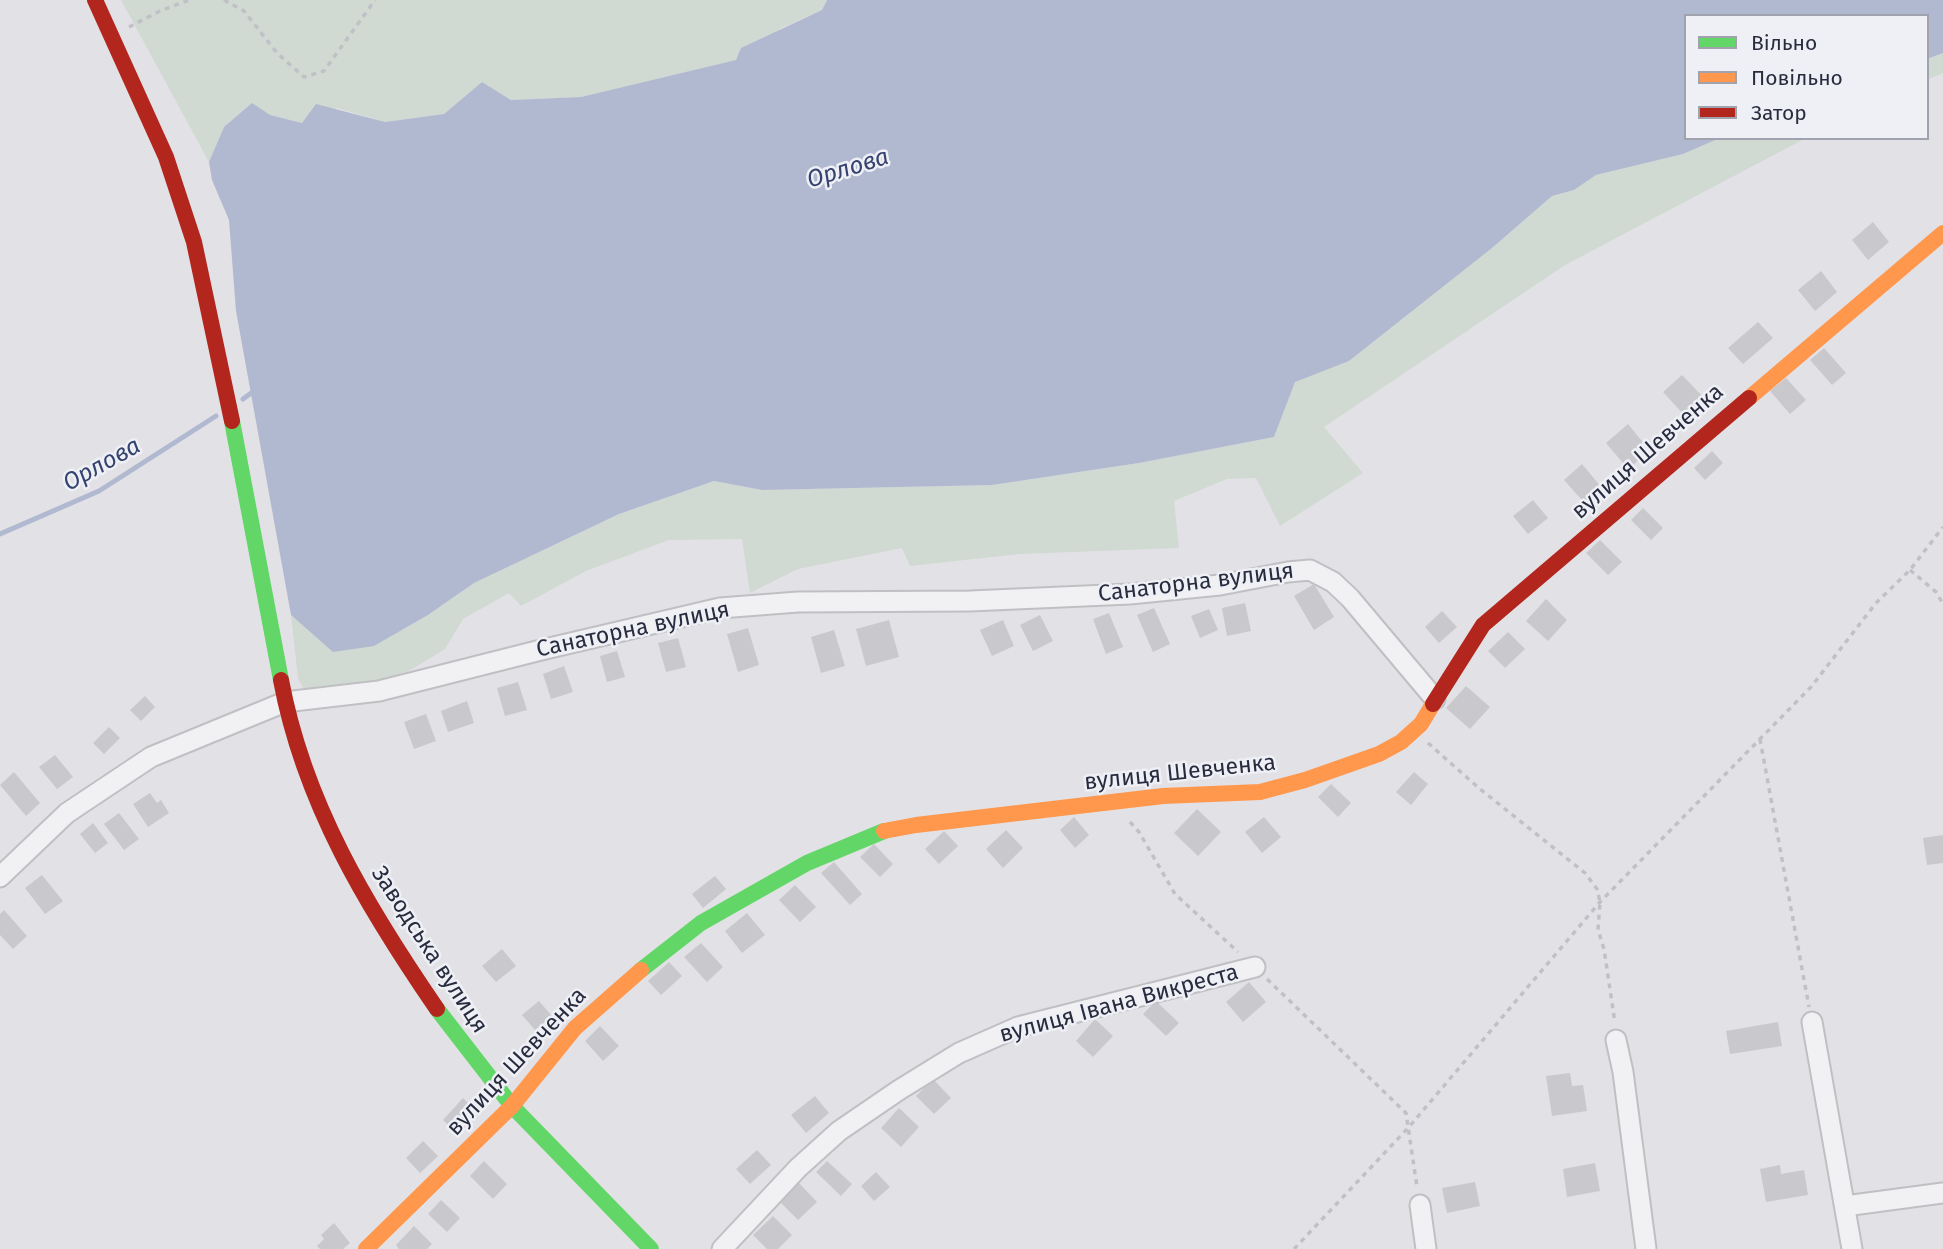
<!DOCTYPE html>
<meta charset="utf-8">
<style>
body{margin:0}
#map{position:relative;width:1943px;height:1249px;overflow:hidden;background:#e2e2e6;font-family:"Fira Sans",sans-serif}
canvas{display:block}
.legend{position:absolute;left:1684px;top:14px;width:245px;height:126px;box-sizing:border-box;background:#eff0f6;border:2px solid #a0a2ad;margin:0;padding:9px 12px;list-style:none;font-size:21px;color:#292c3f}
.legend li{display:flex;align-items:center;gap:14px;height:35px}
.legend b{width:35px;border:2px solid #a0a2ad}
</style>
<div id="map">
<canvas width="1943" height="1249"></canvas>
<ul class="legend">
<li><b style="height:9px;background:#63d668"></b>Вільно</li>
<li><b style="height:9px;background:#ff974d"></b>Повільно</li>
<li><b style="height:9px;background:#b3261e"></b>Затор</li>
</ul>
</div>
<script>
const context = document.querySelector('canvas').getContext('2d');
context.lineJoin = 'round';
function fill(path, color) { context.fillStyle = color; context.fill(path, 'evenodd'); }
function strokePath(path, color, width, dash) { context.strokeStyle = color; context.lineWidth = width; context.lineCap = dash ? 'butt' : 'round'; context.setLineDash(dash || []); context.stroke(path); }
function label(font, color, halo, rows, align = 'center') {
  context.font = font + ' "Fira Sans",sans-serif'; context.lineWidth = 5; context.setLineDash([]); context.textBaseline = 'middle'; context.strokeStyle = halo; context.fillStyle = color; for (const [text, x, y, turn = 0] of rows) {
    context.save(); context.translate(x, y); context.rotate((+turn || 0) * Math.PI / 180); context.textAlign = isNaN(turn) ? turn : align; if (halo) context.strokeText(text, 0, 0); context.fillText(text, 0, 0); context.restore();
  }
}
fill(new Path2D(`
 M121,0H827L822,10L781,28L737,60L581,97L511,100L482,82L444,114L385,122L337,108L302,123L270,115L224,127L209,162Z
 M1943,53V73L1927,80V59Z
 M1720,138H1806L1565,265L1324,427L1363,473L1280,526L1256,478L1227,479L1174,501L1179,548L1020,554L910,566L902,548L798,569L750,593L742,539L669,540L586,571L521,606L509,593L463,619L445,649L409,671L329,696L305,692L298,678L291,615L308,629L374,646L428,615L474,583L619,514L714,481L762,490L992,485L1139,463L1274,437L1295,381L1349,361L1492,248L1552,196L1574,190L1596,175L1683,154Z`), '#d0d9d2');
fill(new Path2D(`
 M827,0H1943V53L1927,59V16H1686V138H1720L1683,154L1596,175L1574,190L1552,196L1492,248L1349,361L1295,382L1274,437L1139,463L992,485L762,490L714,481L619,514L474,583L428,615L374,646L333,652L291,615L236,311L229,220L212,180L209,162L224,127L252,103L270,115L302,123L316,104L385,122L444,114L482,82L511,100L581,97L736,60L741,48L822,10Z`), '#b1b9d0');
strokePath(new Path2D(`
 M243,399L254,391
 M0,534L99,491L216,416`), '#b1b9d0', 5);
fill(new Path2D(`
 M1873,222L1889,242L1868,260L1852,240Z
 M1821,271L1837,292L1815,311L1798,290Z
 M1758,322L1773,338L1743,364L1728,348Z
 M1824,348L1846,373L1832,385L1810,360Z
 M1682,375L1706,400L1687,418L1663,392Z
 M1786,378L1806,400L1790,414L1770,391Z
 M1628,424L1650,451L1628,469L1606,443Z
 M1712,451L1723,463L1705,480L1694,468Z
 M1582,464L1607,494L1590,509L1564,480Z
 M1533,500L1548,518L1528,534L1513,516Z
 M1643,508L1663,528L1651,540L1631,520Z
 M1600,540L1622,562L1608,575L1586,553Z
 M1314,584L1334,617L1314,630L1294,596Z
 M1546,599L1567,620L1548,641L1526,621Z
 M1245,603L1251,631L1227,636L1222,608Z
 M1154,608L1170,644L1153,652L1137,615Z
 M1209,609L1218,630L1200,638L1191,616Z
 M1442,611L1457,627L1439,643L1425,627Z
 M1109,613L1123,647L1106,654L1093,619Z
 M1040,615L1053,641L1033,651L1020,625Z
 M889,620L899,657L866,666L856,629Z
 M1003,620L1014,646L992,656L980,630Z
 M748,628L759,665L738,672L727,634Z
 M834,630L845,666L821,673L811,637Z
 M1508,632L1525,649L1505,668L1488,651Z
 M678,638L686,667L666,672L658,643Z
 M617,651L625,677L607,682L600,656Z
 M564,666L573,692L551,699L543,674Z
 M518,682L527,710L505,716L497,688Z
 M1466,686L1490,707L1470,729L1446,708Z
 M145,696L155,707L141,721L130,710Z
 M467,701L474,723L448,732L441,711Z
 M426,714L436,741L414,749L404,722Z
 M109,727L120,738L104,754L93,743Z
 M55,755L73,777L57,789L39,767Z
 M14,772L40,803L26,816L0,785Z
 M1414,772L1428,784L1411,805L1396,792Z
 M1331,784L1351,803L1338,817L1318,797Z
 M150,793L157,803L161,800L169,813L148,827L133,804Z
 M1197,809L1221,832L1198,856L1174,833Z
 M119,813L139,839L124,850L104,824Z
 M1074,817L1089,835L1075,848L1060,830Z
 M1264,817L1281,837L1262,853L1245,832Z
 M93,823L108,843L95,853L80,834Z
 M1006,830L1023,848L1003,868L986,849Z
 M944,831L958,846L939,864L925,849Z
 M1943,835V863L1927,865L1923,838Z
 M874,844L893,864L880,877L860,857Z
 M834,862L862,894L850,905L821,873Z
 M42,875L63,901L45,914L25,888Z
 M715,876L726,889L703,908L692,894Z
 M795,885L816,907L800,922L779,900Z
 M4,910L27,936L13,949L0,935V914Z
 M747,913L765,935L742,953L725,931Z
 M701,943L723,967L707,982L684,957Z
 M502,949L516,966L496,982L482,966Z
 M669,962L682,976L661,995L648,981Z
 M1249,982L1266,1002L1243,1022L1226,1002Z
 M539,1001L552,1016L535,1030L522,1015Z
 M1156,1001L1179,1023L1166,1036L1143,1014Z
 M1095,1019L1113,1036L1093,1057L1076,1041Z
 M1778,1022L1782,1046L1730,1054L1726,1031Z
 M600,1026L619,1046L603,1061L585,1041Z
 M1570,1073L1572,1086L1583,1085L1587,1111L1552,1116L1546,1076Z
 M933,1079L951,1098L934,1114L916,1096Z
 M815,1096L829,1113L806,1133L791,1115Z
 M463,1098L478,1113L458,1134L443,1120Z
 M899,1108L919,1127L901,1147L881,1128Z
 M423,1141L438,1156L420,1173L406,1158Z
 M757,1150L771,1165L750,1184L736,1169Z
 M484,1161L507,1184L493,1199L470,1176Z
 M827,1161L852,1184L841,1196L816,1172Z
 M1595,1163L1600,1191L1567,1197L1563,1169Z
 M1780,1165L1781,1174L1804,1170L1808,1195L1766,1202L1760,1169Z
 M876,1172L890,1187L874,1201L861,1186Z
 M1475,1182L1480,1206L1447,1213L1442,1188Z
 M799,1183L817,1202L798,1220L780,1202Z
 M441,1200L460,1218L447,1232L428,1214Z
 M773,1216L792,1235L778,1249H767L753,1235Z
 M334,1223L350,1243L343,1249H320L317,1246L324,1239L321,1235Z
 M414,1226L432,1244L427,1249H399L396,1245Z`), '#c8c8cd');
const street = new Path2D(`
 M0,877L67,813L151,757L285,702L379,691L541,650L720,608L798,602L970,601L1130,594L1220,585L1288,572L1310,570L1333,582L1350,598L1435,699
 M1812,1022L1852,1249
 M1616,1040L1623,1072L1646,1249
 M1420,1205L1426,1249
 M1845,1206L1943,1193
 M722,1249L798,1168L839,1131L899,1090L959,1053L1018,1027L1255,967`);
strokePath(street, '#c0c0c4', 23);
strokePath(new Path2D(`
 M224,0L244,11L277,53L304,77L324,71L375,0
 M129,27L160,11L189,0
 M1910,570L1936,592L1943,604
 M1760,739L1809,1007
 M1428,743L1480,789L1585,873L1597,889L1600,902L1598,930L1604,949L1615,1023
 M1130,822L1139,832L1175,894L1238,952
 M1267,979L1406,1113L1417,1187
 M1294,1249L1409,1127L1600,902L1811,687L1876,603L1910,570L1943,527`), '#c0c1c7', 3.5, [5, 5]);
strokePath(street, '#f1f1f3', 19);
strokePath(new Path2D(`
 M232,421L281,680
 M641,970L701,923L807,863L884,831
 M437,1009L512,1106L651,1249`), '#63d668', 16);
strokePath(new Path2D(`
 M1749,398L1943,233
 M884,831L916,825L1163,796L1260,792L1305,780L1379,754L1401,742L1421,724L1433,704
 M366,1249L512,1106L575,1028L641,970`), '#ff974d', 16);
strokePath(new Path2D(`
 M95,0L166,157L194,242L232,421
 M281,680C304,803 367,907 437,1009
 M1433,704L1483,625L1749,398`), '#b3261e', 16);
label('23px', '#292c3f', '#eff0f6', [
 ["вулиця Шевченка",1648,452,-41],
 ["Санаторна вулиця",1196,583,-7],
 ["Санаторна вулиця",633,630,-12],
 ["вулиця Шевченка",1180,773,-6],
 ["Заводська вулиця",429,950,57],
 ["вулиця Івана Викреста",1119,1004,-15],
 ["вулиця Шевченка",517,1062,-47]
]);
label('italic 24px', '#354370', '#eff0f6', [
 ["Орлова",848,169,-17],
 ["Орлова",102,465,-29]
]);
</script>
